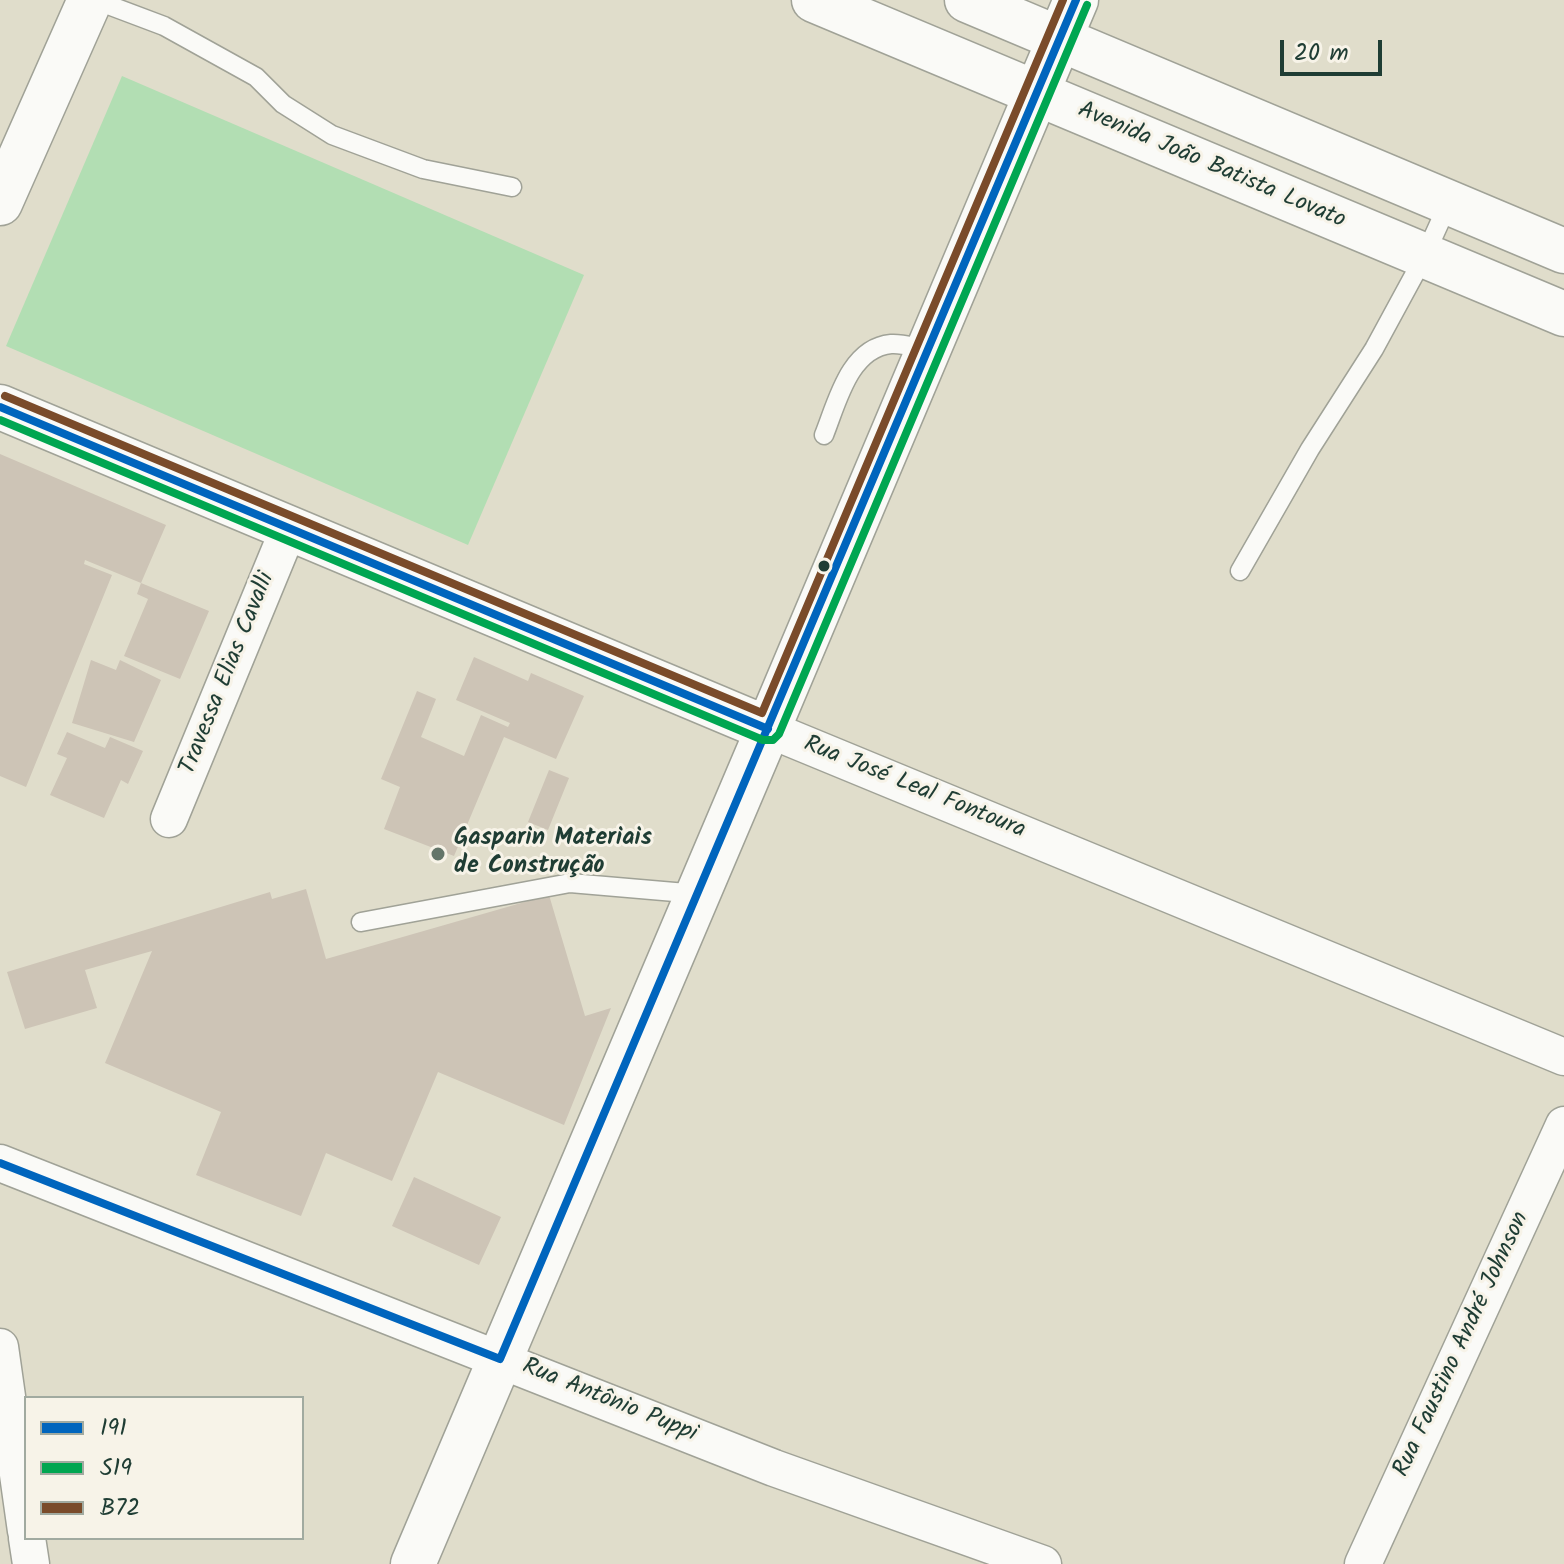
<!DOCTYPE html>
<meta charset="utf-8">
<style>
body{margin:0}
#map{position:relative;width:1564px;height:1564px;overflow:hidden;background:#e0ddcb;font-family:Kalam,sans-serif}
canvas{display:block}
.legend{position:absolute;left:24px;top:1396px;width:280px;height:144px;box-sizing:border-box;background:#f7f3e8;border:2px solid #a1aaa0;margin:0;padding:10px 14px;list-style:none;font-size:24px;color:#1f3d34}
.legend li{display:flex;align-items:center;gap:16px;height:40px}
.legend b{width:40px;border:2px solid #a1aaa0}
.scale{position:absolute;left:1280px;top:40px;width:102px;height:36px;box-sizing:border-box;border:4px solid #1f3d34;border-top:0;padding-left:10px;font-size:24px;line-height:28px;white-space:nowrap;color:#1f3d34;-webkit-text-stroke:6px #f7f3e8;paint-order:stroke}
</style>
<div id="map">
<canvas width="1564" height="1564"></canvas>
<ul class="legend">
<li><b style="height:10px;background:#0065bd"></b>I91</li>
<li><b style="height:10px;background:#00a651"></b>S19</li>
<li><b style="height:10px;background:#7a4b2a"></b>B72</li>
</ul>
<div class="scale">20 m</div>
</div>
<script>
const context = document.querySelector('canvas').getContext('2d');
context.lineJoin = 'round';
function fill(path, color) { context.fillStyle = color; context.fill(path, 'evenodd'); }
function strokePath(path, color, width, dash) { context.strokeStyle = color; context.lineWidth = width; context.lineCap = dash ? 'butt' : 'round'; context.setLineDash(dash || []); context.stroke(path); }
function label(font, color, halo, rows, align = 'center') {
  context.font = font + ' Kalam,sans-serif'; context.lineWidth = 6; context.setLineDash([]); context.textBaseline = 'middle'; context.strokeStyle = halo; context.fillStyle = color; for (const [text, x, y, turn = 0] of rows) {
    context.save(); context.translate(x, y); context.rotate((+turn || 0) * Math.PI / 180); context.textAlign = isNaN(turn) ? turn : align; if (halo) context.strokeText(text, 0, 0); context.fillText(text, 0, 0); context.restore();
  }
}
fill(new Path2D(`
 M122,76L584,275L468,545L6,346Z`), '#b2deb3');
fill(new Path2D(`
 M0,454L166,525L141,583L85,560L84,564L112,575L26,787L0,776Z
 M141,583L209,611L180,679L124,656L148,599L137,594Z
 M474,657L528,681L531,673L584,696L556,759L504,737L454,856L384,829L400,787L381,779L417,691L436,699L421,737L464,756L481,715L508,727L510,723L456,700Z
 M91,660L116,670L120,660L161,680L134,742L72,723Z
 M67,732L105,748L110,737L143,751L128,784L121,780L104,818L50,795L67,758L57,754Z
 M549,770L569,778L548,830L528,822Z
 M306,889L326,959L549,895L585,1016L611,1008L564,1125L438,1072L392,1181L326,1153L301,1216L196,1175L221,1112L105,1063L152,951L85,970L97,1008L25,1029L7,972L270,892L272,899Z
 M414,1177L501,1217L479,1265L392,1226Z`), '#cdc4b6');
const service = new Path2D(`
 M95,0L164,26L256,77L283,104L332,135L423,169L512,187
 M824,435C837,403 849,348 891,344C903,343 917,348 928,349
 M1240,571L1310,449L1374,349L1425,255L1449,202
 M361,922L570,883L698,894`);
const minor = new Path2D(`
 M768,729L1564,1057
 M169,819L289,528
 M0,1163L774,1468L1043,1564
 M0,1347L26,1531
 M27,1538L31,1564
 M1363,1564L1564,1125`);
const tertiary = new Path2D(`
 M814,0L1564,314
 M967,0L1564,251
 M0,203L90,0
 M413,1564L768,729`);
const secondary = new Path2D(`
 M0,407L768,729L1076,0`);
strokePath(service, '#a0a297', 21);
strokePath(minor, '#a0a297', 39);
strokePath(tertiary, '#a0a297', 47);
strokePath(secondary, '#a0a297', 47);
strokePath(service, '#fafaf7', 18);
strokePath(minor, '#fafaf7', 36);
strokePath(tertiary, '#fafaf7', 44);
strokePath(secondary, '#fafaf7', 44);
strokePath(new Path2D(`
 M0,407L768,729
 M0,1163L500,1359L1076,0`), '#0065bd', 8);
strokePath(new Path2D(`
 M0,420L763,740H773L779,734L1087,5`), '#00a651', 8);
strokePath(new Path2D(`
 M5,396L762,713L1063,0`), '#7a4b2a', 8);
for (const [x, y, r, color] of [
 [824,566,7,"#1f3d34"],
 [438,854,8,"#637569"]
]) { const dot = new Path2D(); dot.arc(x, y, r, 0, 2 * Math.PI); context.fillStyle = color; context.fill(dot); strokePath(dot, '#f7f3e8', 3); }
label('24px', '#1f3d34', '#f7f3e8', [
 ["Avenida João Batista Lovato",1211,167,23],
 ["Travessa Elias Cavalli",229,674,-68],
 ["Rua José Leal Fontoura",914,789,22],
 ["Rua Faustino André Johnson",1463,1345,-65],
 ["Rua Antônio Puppi",609,1402,22]
]);
label('bold 24px', '#1f3d34', '#f7f3e8', [
 ["Gasparin Materiais",454,840],
 ["de Construção",454,868]
], 'left');
</script>
